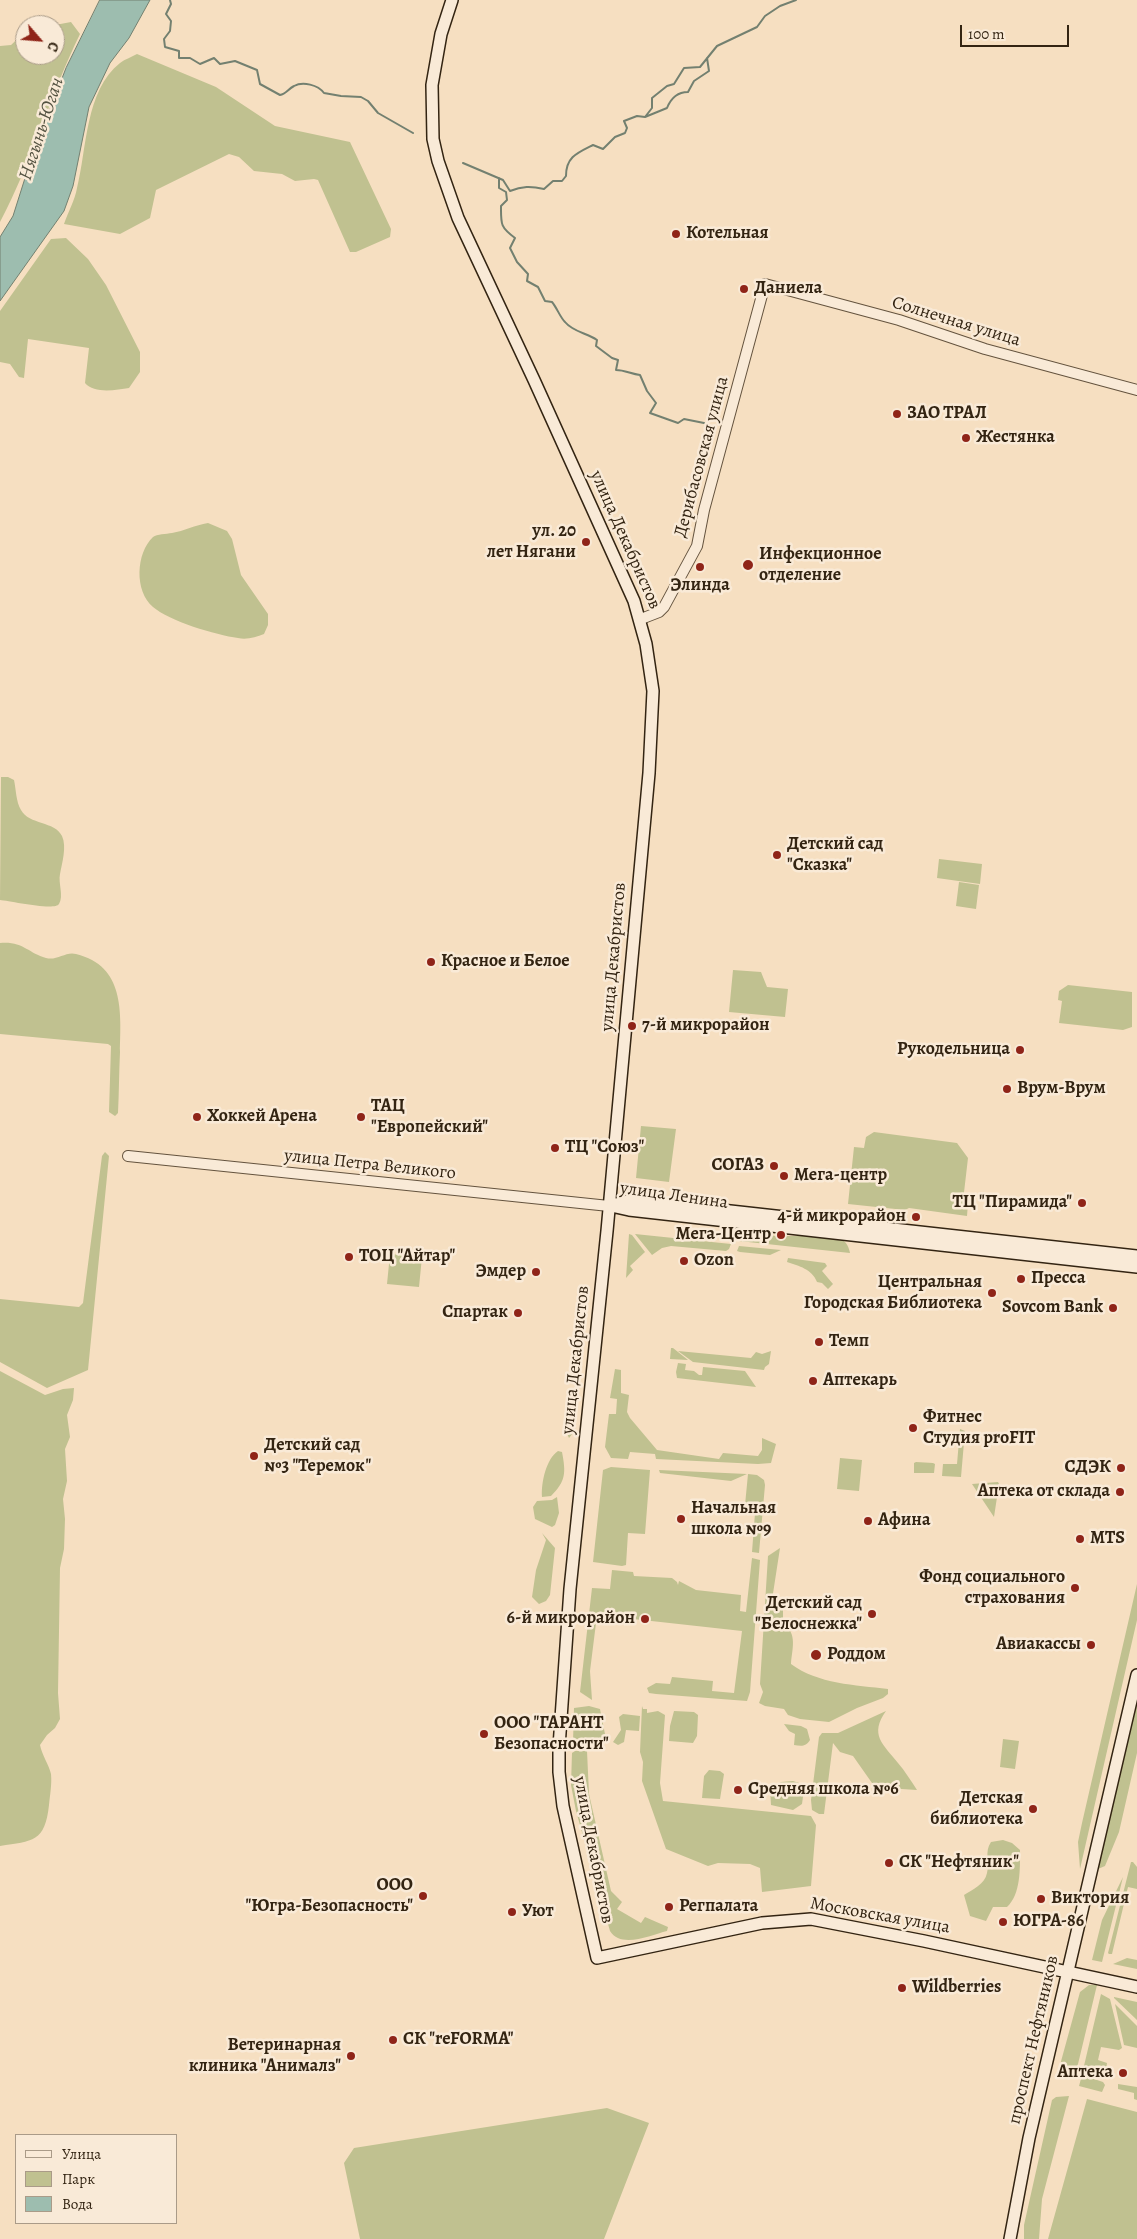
<!DOCTYPE html>
<meta charset="utf-8">
<style>
body{margin:0}
#map{position:relative;width:1137px;height:2239px;overflow:hidden;background:#f6dfc1;font-family:Alegreya,serif}
canvas{display:block}
.legend{position:absolute;left:15px;top:2134px;width:162px;height:90px;box-sizing:border-box;background:#f9ead7;border:1px solid #aa9b88;margin:0;padding:6px 9px;list-style:none;font-size:15px;color:#332412}
.legend li{display:flex;align-items:center;gap:10px;height:25px}
.legend b{width:25px;border:1px solid #aa9b88}
.north{position:absolute;left:15px;top:15px;width:50px;height:50px;box-sizing:border-box;background:#f9ead7;border:1px solid #aa9b88;border-radius:50%;rotate:117deg;font-size:14px;font-weight:700;line-height:20px;text-align:center;color:#332412}
.north::after{content:'';display:block;margin:auto;width:18px;height:22px;background:#8f2418;clip-path:polygon(50% 0,100% 100%,50% 72%,0 100%)}
.scale{position:absolute;left:960px;top:25px;width:109px;height:22px;box-sizing:border-box;border:2px solid #332412;border-top:0;padding-left:6px;font-size:15px;line-height:18px;white-space:nowrap;color:#332412;-webkit-text-stroke:4px #f9ead7;paint-order:stroke}
</style>
<div id="map">
<canvas width="1137" height="2239"></canvas>
<ul class="legend">
<li><b style="height:6px;background:#f9ead7"></b>Улица</li>
<li><b style="height:14px;background:#c0c190"></b>Парк</li>
<li><b style="height:14px;background:#9dbdaf"></b>Вода</li>
</ul>
<div class="north">С</div>
<div class="scale">100 m</div>
</div>
<script>
const context = document.querySelector('canvas').getContext('2d');
context.lineJoin = 'round';
function fill(path, color) { context.fillStyle = color; context.fill(path, 'evenodd'); }
function strokePath(path, color, width, dash) { context.strokeStyle = color; context.lineWidth = width; context.lineCap = dash ? 'butt' : 'round'; context.setLineDash(dash || []); context.stroke(path); }
function label(font, color, halo, rows, align = 'center') {
  context.font = font + ' Alegreya,serif'; context.lineWidth = 5; context.setLineDash([]); context.textBaseline = 'middle'; context.strokeStyle = halo; context.fillStyle = color; for (const [text, x, y, turn = 0] of rows) {
    context.save(); context.translate(x, y); context.rotate((+turn || 0) * Math.PI / 180); context.textAlign = isNaN(turn) ? turn : align; if (halo) context.strokeText(text, 0, 0); context.fillText(text, 0, 0); context.restore();
  }
}
fill(new Path2D(`
 M71,22L80,34C50,95 32,162 0,222V46L11,45L25,32V55H55V25Z
 M137,54L216,87L275,126L350,142L391,229L390,237L356,252H350L318,180L314,179L295,181L282,174L254,171L239,157L229,154L156,190L150,218L120,234L64,224C68,212 75,200 77,188C87,149 85,91 120,63C125,59 132,57 137,54Z
 M66,238L88,259L106,285L140,352V372L129,388C116,390 94,394 85,383L89,348L28,339L24,378L19,377L10,364L0,362V311L51,239Z
 M208,523L227,531L232,539L241,575L268,614V625L264,634C256,637 247,640 238,638C216,635 169,621 153,607C134,591 136,553 153,537C157,534 166,534 172,533C184,531 195,525 208,523Z
 M1,777H8L14,780C16,789 16,802 21,810C29,825 55,821 62,836C67,847 62,863 60,874C58,883 64,896 59,904C55,911 10,901 0,900Z
 M939,859L982,864L980,884L937,878Z
 M959,882L979,885L976,909L956,906Z
 M0,943C23,941 28,953 46,958C57,961 66,951 76,954C125,966 121,1012 120,1052C119,1072 119,1093 118,1113L115,1116L109,1112L111,1046L108,1044L0,1034Z
 M733,970L761,972L767,987L788,989L785,1017L729,1012Z
 M1068,985L1132,992V1027L1123,1030L1059,1023L1062,1001L1058,1000L1059,991Z
 M641,1126L676,1129L669,1182L636,1178Z
 M874,1132L957,1143L968,1158L963,1201L968,1203L967,1216L909,1208L905,1210L848,1204L854,1147L864,1148L866,1137Z
 M105,1152L109,1156L88,1370L47,1388L0,1362V1299L79,1307L83,1303L102,1156Z
 M744,1228C755,1229 764,1234 775,1236C792,1237 828,1233 842,1240C847,1242 849,1248 850,1253L739,1241L740,1230Z
 M629,1234L632,1235L645,1252L630,1266L633,1270L626,1278Z
 M635,1234L731,1244L729,1249L726,1251L671,1246L662,1248L652,1255Z
 M739,1246L781,1250L770,1255L740,1252L737,1251Z
 M390,1254L422,1257L419,1287L387,1284Z
 M788,1258L825,1263L827,1266L822,1271L833,1284L828,1289L822,1283L817,1282C812,1269 799,1266 787,1262Z
 M671,1348H673L688,1360L670,1359Z
 M678,1351L751,1358L756,1352L762,1354L771,1351L769,1364L765,1367L764,1370L693,1362Z
 M678,1363L686,1364L685,1370L694,1371L699,1375H702L703,1367L745,1371L756,1387L677,1378L676,1372Z
 M615,1369L621,1370V1393L629,1395L627,1412L630,1418L657,1450L719,1459L723,1453L758,1456L762,1450V1438L776,1444L771,1463L758,1464L656,1459L655,1454L630,1452L628,1459L611,1458L605,1447L609,1414H616L617,1399L610,1398Z
 M0,1371L45,1395L63,1389L74,1388L73,1400L67,1415L70,1437L65,1449L67,1481L63,1499L65,1519L64,1549L60,1568L58,1693L60,1719L55,1728L47,1735L40,1745C42,1755 49,1765 51,1774C52,1784 50,1795 49,1805C45,1842 33,1841 0,1846Z
 M577,1390L573,1433L569,1438C564,1427 564,1395 577,1390Z
 M960,1429L965,1431L961,1477L942,1476L943,1464H957Z
 M558,1451L562,1452C566,1473 566,1481 551,1496L542,1497C541,1483 546,1459 558,1451Z
 M840,1458L862,1460L859,1491L837,1489Z
 M916,1462L933,1463L935,1464L934,1473H914V1463Z
 M611,1467L650,1470L645,1534L628,1533L626,1565L622,1566L593,1562L603,1470Z
 M659,1470L747,1474L731,1481L660,1473Z
 M748,1474L757,1475L764,1480L765,1485L759,1553L752,1552L755,1513L745,1505Z
 M998,1482L999,1484L994,1517L972,1484Z
 M557,1497L559,1513L555,1525L552,1527L535,1519L533,1507L537,1501L552,1500Z
 M542,1533L555,1548L550,1595L546,1601L539,1604L532,1597L536,1570L546,1540Z
 M780,1548L772,1600L783,1604V1624C798,1633 792,1649 791,1664C818,1684 855,1685 888,1689V1694L883,1698L857,1708L829,1722L800,1719L788,1715L784,1709L765,1706L759,1703L763,1692L760,1684L768,1556Z
 M752,1558L760,1560L750,1692L747,1701L656,1694L649,1693L647,1688L656,1683L670,1684L672,1677L713,1681L712,1691L734,1693L742,1631L597,1615L590,1671L592,1700L580,1692L592,1588L610,1589L612,1570L633,1572L634,1576L672,1578L677,1582L678,1585L679,1581L696,1590L741,1595L740,1611L746,1612Z
 M1137,1584V1620L1080,1869L1078,1842L1082,1823Z
 M1137,1699V1753L1119,1832L1105,1866L1098,1869Z
 M589,1706L600,1709L605,1734L602,1741L573,1742L574,1708Z
 M642,1706L643,1709H647V1713L658,1711L665,1715L660,1783L663,1801L811,1816L816,1825L811,1886L762,1892L760,1868L750,1864L718,1863L708,1866L666,1849L642,1781L643,1762L640,1752Z
 M674,1711L694,1712L698,1715L697,1736L693,1743L669,1741L670,1726Z
 M886,1711C869,1735 883,1744 898,1763C905,1771 911,1781 917,1790L886,1788L872,1783L853,1756L840,1752L833,1743L824,1814H819L812,1810L811,1800L819,1737L822,1733H838Z
 M623,1714L640,1716L639,1731L626,1730L624,1742L618,1745L613,1742L621,1730L619,1717Z
 M784,1724L801,1726L807,1729L810,1740C806,1747 801,1746 794,1745L795,1734L789,1731Z
 M1003,1739L1019,1741L1015,1769L1000,1767Z
 M575,1751H587L589,1794L611,1891L622,1902L617,1909L641,1923L645,1917L668,1927L667,1931C651,1935 621,1949 610,1931L576,1811L571,1785L572,1753Z
 M709,1770L720,1771L724,1774L720,1799L702,1798L704,1776Z
 M793,1781L802,1784L804,1789L802,1804L793,1810L771,1805L770,1788L781,1782Z
 M1003,1840L1012,1843L1020,1850C1020,1868 1021,1894 1007,1907H993L986,1921L970,1916L964,1895C972,1890 985,1884 987,1873C990,1862 984,1852 991,1842Z
 M1131,1862H1133L1137,1867V1889L1128,1887L1112,1954H1109L1108,1953Z
 M1123,1877L1102,1962L1092,1960L1102,1920Z
 M1127,1958L1137,1960V1969L1113,1964Z
 M1089,1985H1097L1078,2064L1076,2068L1060,2065L1080,1992Z
 M1101,1994L1110,1999L1122,2048L1119,2050L1101,2047L1098,2060L1107,2063L1105,2076L1083,2070Z
 M1114,1997L1137,2002V2020L1114,1998Z
 M1115,2004L1137,2026V2048L1124,2045Z
 M1082,2075L1103,2082L1105,2085L1102,2092L1079,2086Z
 M1118,2084L1137,2087V2100L1134,2099V2093L1118,2089Z
 M1069,2096L1042,2199L1039,2239H1024V2225L1052,2100L1056,2097Z
 M1087,2099L1137,2112V2239H1048Z
 M607,2108L649,2123L604,2239H360L344,2163L354,2148Z`), '#c0c190');
const water = new Path2D(`
 M100,0H150L129,38L110,63L89,107L73,186L64,211L0,301V237L13,216L32,156L66,68Z`);
fill(water, '#9dbdaf');
strokePath(water, '#738070', 1);
strokePath(new Path2D(`
 M170,0L171,4L166,14L171,21L170,31L164,39L165,47L179,51V58H190L200,64L214,58L220,64L235,61L257,70L260,84L280,95C286,94 288,89 294,86C303,81 318,85 324,93L341,96L361,97L368,101L378,113L413,133
 M645,117L667,108C671,98 678,92 688,92L694,81L709,71L707,58
 M463,163L503,180L510,191C522,186 531,186 544,189L553,181H562L566,176C566,157 577,153 593,145L603,149L615,137L625,133L627,128L624,121L637,116L645,117L652,108V98L667,86L674,84L684,68L700,67L717,46L757,27L765,16L780,6L796,0
 M499,178V188L506,192L507,200L501,206C501,224 500,227 515,238L510,248L517,262L528,274L527,281L538,287L545,301L552,302C557,308 560,317 565,322C573,332 587,333 597,340L596,346L612,358L618,360L616,370C625,370 631,374 640,375L647,391L656,403L650,413L678,423L684,419L704,423`), '#738070', 2);
const tertiary = new Path2D(`
 M641,619L659,612L664,607L697,546L704,510L765,284L899,320L985,349L1137,390
 M128,1156L609,1206`);
const secondary = new Path2D(`
 M452,0L441,34L432,85L433,139L438,161L458,218L534,380L634,601L646,644L653,691L649,773L607,1231L570,1589L559,1747V1772L563,1806L597,1958L762,1923L811,1919L924,1941L1137,1987
 M609,1206L631,1200L1137,1256
 M611,1206L629,1210L1137,1267
 M1010,2239L1029,2138L1137,1675`);
strokePath(tertiary, '#64533e', 12);
strokePath(secondary, '#332412', 14);
strokePath(tertiary, '#f9ead7', 10);
strokePath(secondary, '#f9ead7', 11);
for (const [x, y, r, color] of [
 [676,234,5,"#8f2418"],
 [744,289,5,"#8f2418"],
 [897,414,5,"#8f2418"],
 [966,438,5,"#8f2418"],
 [586,542,5,"#8f2418"],
 [748,565,6,"#8f2418"],
 [700,567,5,"#8f2418"],
 [777,855,5,"#8f2418"],
 [431,962,5,"#8f2418"],
 [632,1026,5,"#8f2418"],
 [1020,1050,5,"#8f2418"],
 [1007,1089,5,"#8f2418"],
 [197,1117,5,"#8f2418"],
 [361,1117,5,"#8f2418"],
 [555,1148,5,"#8f2418"],
 [774,1166,5,"#8f2418"],
 [784,1176,5,"#8f2418"],
 [1082,1203,5,"#8f2418"],
 [916,1217,5,"#8f2418"],
 [781,1235,5,"#8f2418"],
 [349,1257,5,"#8f2418"],
 [684,1261,5,"#8f2418"],
 [536,1272,5,"#8f2418"],
 [1021,1279,5,"#8f2418"],
 [992,1293,5,"#8f2418"],
 [1113,1308,5,"#8f2418"],
 [518,1313,5,"#8f2418"],
 [819,1342,5,"#8f2418"],
 [813,1381,5,"#8f2418"],
 [913,1428,5,"#8f2418"],
 [254,1456,5,"#8f2418"],
 [1121,1468,5,"#8f2418"],
 [1120,1492,5,"#8f2418"],
 [681,1519,5,"#8f2418"],
 [868,1521,5,"#8f2418"],
 [1080,1539,5,"#8f2418"],
 [1075,1588,5,"#8f2418"],
 [872,1614,5,"#8f2418"],
 [645,1619,5,"#8f2418"],
 [1091,1645,5,"#8f2418"],
 [816,1655,6,"#8f2418"],
 [484,1734,5,"#8f2418"],
 [738,1790,5,"#8f2418"],
 [1033,1809,5,"#8f2418"],
 [889,1863,5,"#8f2418"],
 [423,1896,5,"#8f2418"],
 [1041,1899,5,"#8f2418"],
 [669,1907,5,"#8f2418"],
 [512,1912,5,"#8f2418"],
 [1003,1922,5,"#8f2418"],
 [902,1988,5,"#8f2418"],
 [393,2040,5,"#8f2418"],
 [351,2056,5,"#8f2418"],
 [1123,2073,5,"#8f2418"]
]) { const dot = new Path2D(); dot.arc(x, y, r, 0, 2 * Math.PI); context.fillStyle = color; context.fill(dot); strokePath(dot, '#f9ead7', 2); }
label('bold 18px', '#332412', '#f9ead7', [
 ["Котельная",686,234],
 ["Даниела",754,289],
 ["ЗАО ТРАЛ",907,414],
 ["Жестянка",976,438],
 ["ул. 20",576,532,"right"],
 ["лет Нягани",576,553,"right"],
 ["Инфекционное",759,555],
 ["отделение",759,576],
 ["Элинда",700,586,"center"],
 ["Детский сад",787,845],
 ["\"Сказка\"",787,866],
 ["Красное и Белое",441,962],
 ["7-й микрорайон",642,1026],
 ["Рукодельница",1010,1050,"right"],
 ["Врум-Врум",1017,1089],
 ["ТАЦ",371,1107],
 ["\"Европейский\"",371,1128],
 ["Хоккей Арена",207,1117],
 ["ТЦ \"Союз\"",565,1148],
 ["СОГАЗ",764,1166,"right"],
 ["Мега-центр",794,1176],
 ["ТЦ \"Пирамида\"",1072,1203,"right"],
 ["4-й микрорайон",906,1217,"right"],
 ["Мега-Центр",771,1235,"right"],
 ["ТОЦ \"Айтар\"",359,1257],
 ["Ozon",694,1261],
 ["Эмдер",526,1272,"right"],
 ["Пресса",1031,1279],
 ["Центральная",982,1283,"right"],
 ["Городская Библиотека",982,1304,"right"],
 ["Sovcom Bank",1103,1308,"right"],
 ["Спартак",508,1313,"right"],
 ["Темп",829,1342],
 ["Аптекарь",823,1381],
 ["Фитнес",923,1418],
 ["Студия proFIT",923,1439],
 ["Детский сад",264,1446],
 ["№3 \"Теремок\"",264,1467],
 ["СДЭК",1111,1468,"right"],
 ["Аптека от склада",1110,1492,"right"],
 ["Начальная",691,1509],
 ["школа №9",691,1530],
 ["Афина",878,1521],
 ["MTS",1090,1539],
 ["Фонд социального",1065,1578,"right"],
 ["страхования",1065,1599,"right"],
 ["Детский сад",862,1604,"right"],
 ["\"Белоснежка\"",862,1625,"right"],
 ["6-й микрорайон",635,1619,"right"],
 ["Авиакассы",1081,1645,"right"],
 ["Роддом",827,1655],
 ["ООО \"ГАРАНТ",494,1724],
 ["Безопасности\"",494,1745],
 ["Средняя школа №6",748,1790],
 ["Детская",1023,1799,"right"],
 ["библиотека",1023,1820,"right"],
 ["СК \"Нефтяник\"",899,1863],
 ["ООО",413,1886,"right"],
 ["\"Югра-Безопасность\"",413,1907,"right"],
 ["Виктория",1051,1899],
 ["Регпалата",679,1907],
 ["Уют",522,1912],
 ["ЮГРА-86",1013,1922],
 ["Wildberries",912,1988],
 ["СК \"reFORMA\"",403,2040],
 ["Ветеринарная",341,2046,"right"],
 ["клиника \"Анималз\"",341,2067,"right"],
 ["Аптека",1113,2073,"right"]
], 'left');
label('18px', '#332412', '#f9ead7', [
 ["Солнечная улица",956,322,17],
 ["Дерибасовская улица",702,457,-75],
 ["улица Декабристов",625,540,66],
 ["улица Декабристов",614,957,-85],
 ["улица Петра Великого",370,1165,6],
 ["улица Ленина",674,1196,8],
 ["улица Декабристов",576,1360,-84],
 ["улица Декабристов",593,1850,79],
 ["Московская улица",880,1916,10],
 ["проспект Нефтяников",1034,2040,-77]
]);
label('italic 19px', '#535241', '#f9ead7', [
 ["Нягынь-Юган",42,129,-72]
]);
</script>
